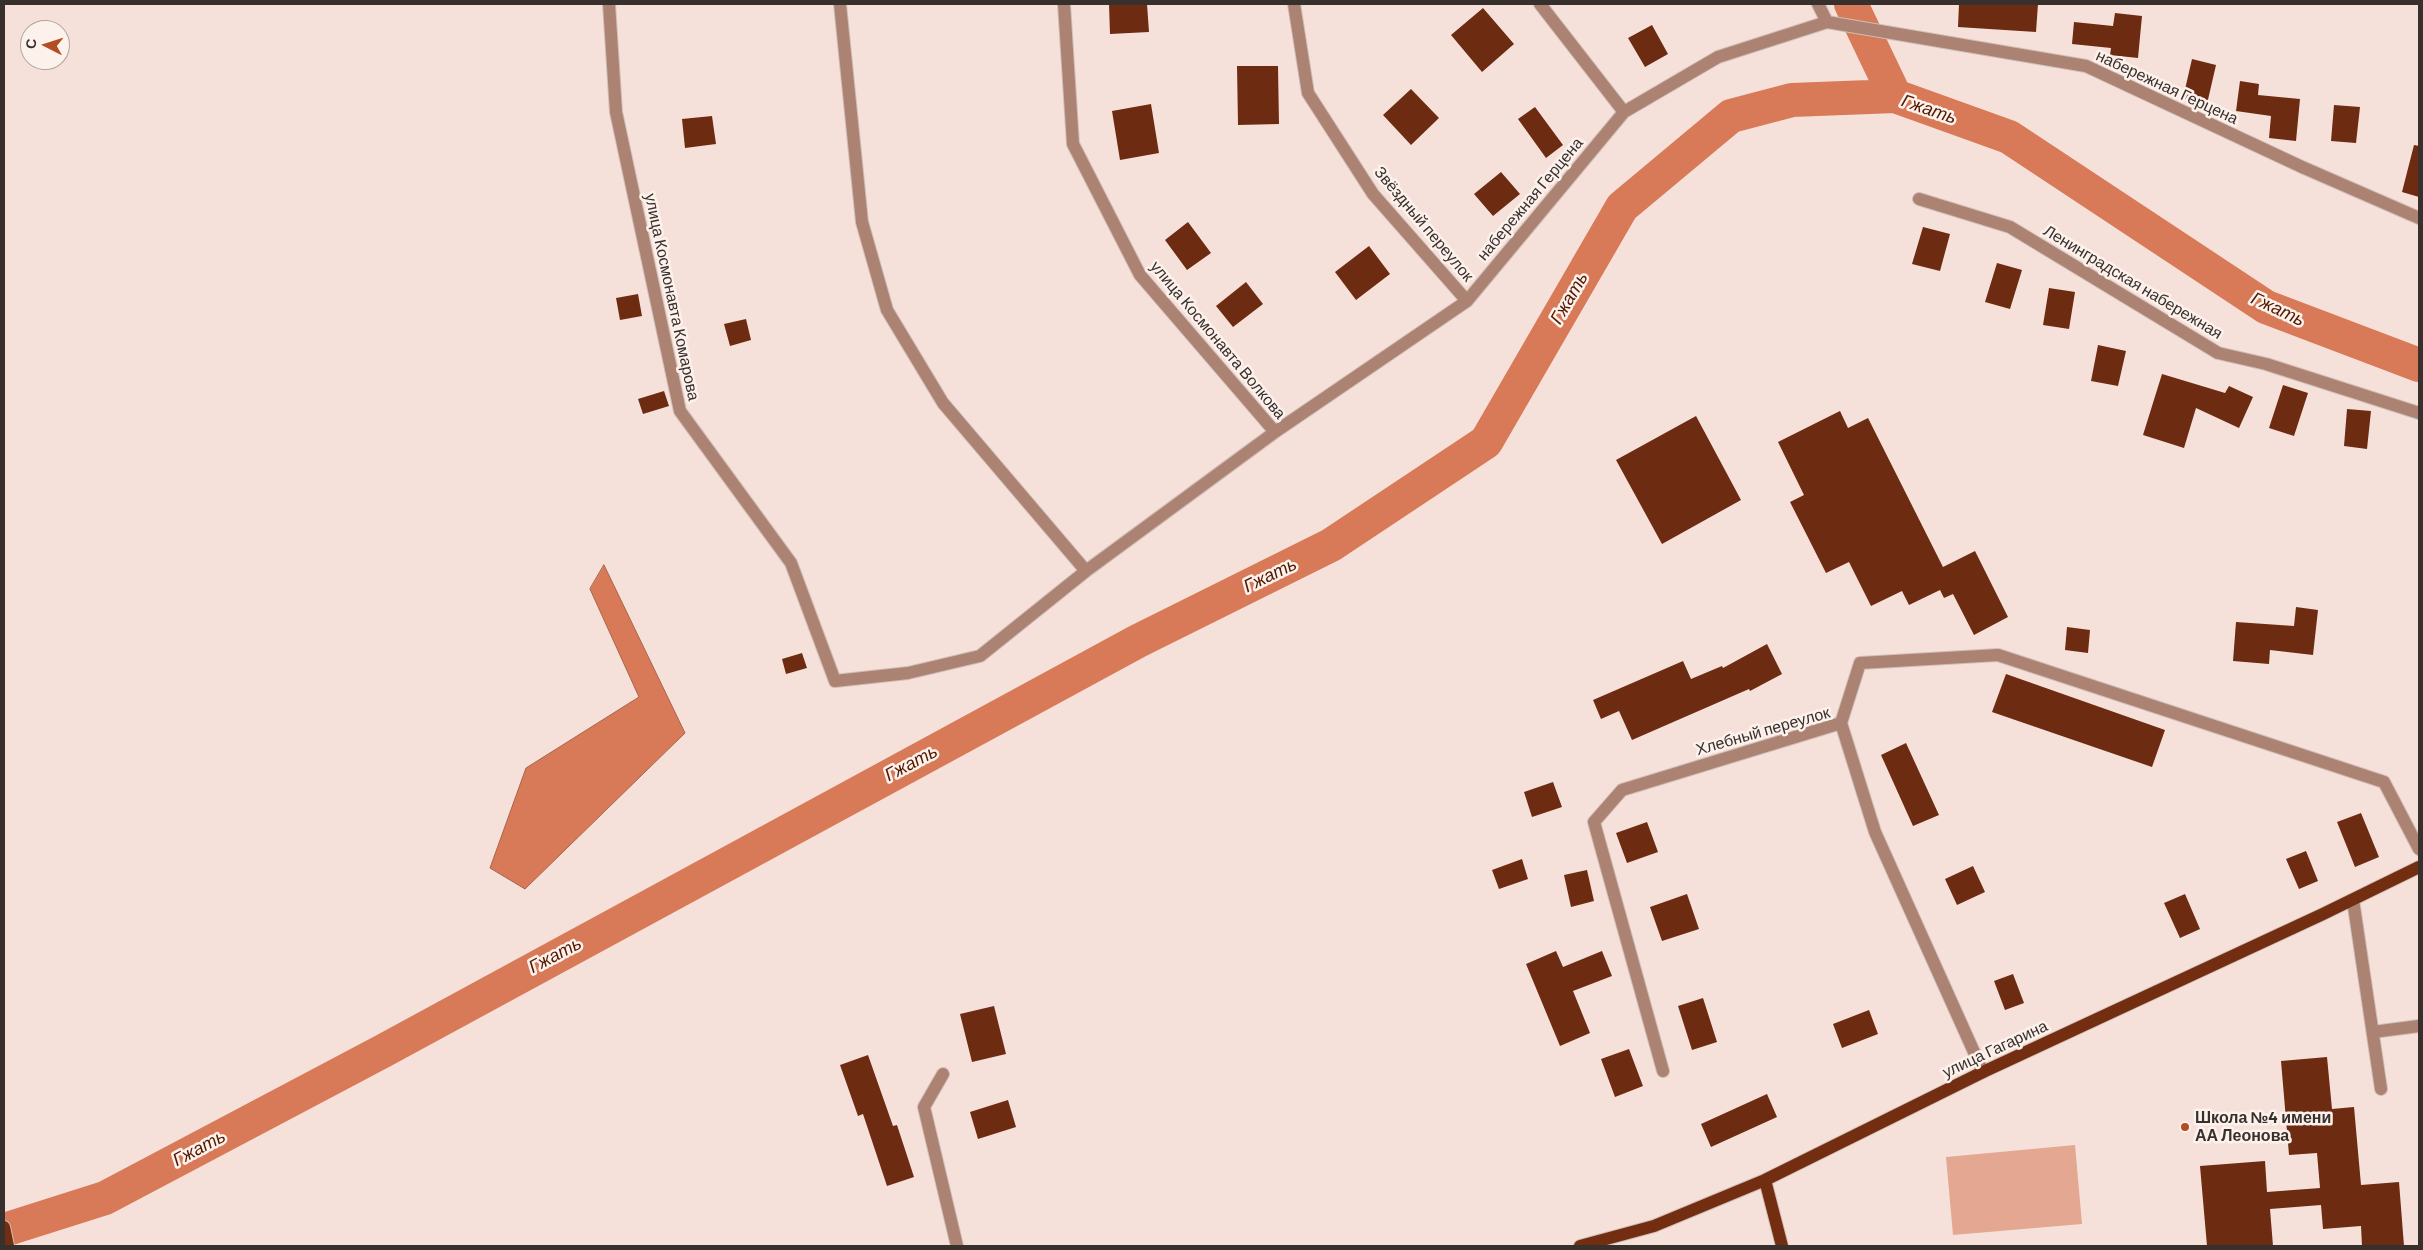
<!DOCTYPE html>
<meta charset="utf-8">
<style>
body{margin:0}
#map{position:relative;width:2423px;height:1250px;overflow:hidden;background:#f6e1da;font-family:Barlow,sans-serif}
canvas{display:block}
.frame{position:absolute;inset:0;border:5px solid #38302d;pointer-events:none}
.north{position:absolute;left:20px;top:20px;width:50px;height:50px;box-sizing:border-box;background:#fdf1ec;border:1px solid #aea4a0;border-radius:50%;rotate:275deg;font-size:14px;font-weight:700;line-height:20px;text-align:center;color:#38302d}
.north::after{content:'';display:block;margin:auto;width:18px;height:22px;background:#b34d24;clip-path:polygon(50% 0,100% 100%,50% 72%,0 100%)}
</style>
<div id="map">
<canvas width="2423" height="1250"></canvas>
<div class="frame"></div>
<div class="north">С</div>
</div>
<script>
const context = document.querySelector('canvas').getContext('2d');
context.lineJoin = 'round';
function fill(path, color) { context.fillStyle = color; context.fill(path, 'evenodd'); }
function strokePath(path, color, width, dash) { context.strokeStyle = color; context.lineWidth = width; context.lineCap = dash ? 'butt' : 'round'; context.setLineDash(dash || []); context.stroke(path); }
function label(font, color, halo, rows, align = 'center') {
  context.font = font + ' Barlow,sans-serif'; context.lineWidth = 5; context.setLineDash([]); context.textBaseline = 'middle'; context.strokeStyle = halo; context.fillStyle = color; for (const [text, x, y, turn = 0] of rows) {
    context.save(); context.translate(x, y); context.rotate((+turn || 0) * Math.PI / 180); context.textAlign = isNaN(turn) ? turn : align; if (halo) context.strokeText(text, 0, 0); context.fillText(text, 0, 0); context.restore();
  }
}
fill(new Path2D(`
 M2075,1145L2082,1224L1953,1235L1946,1157Z`), '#e4a791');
const water = new Path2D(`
 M604,565L685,733L525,889L490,868L526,768L639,697L590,589Z`);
fill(water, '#d87a58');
strokePath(water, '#a8644b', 1);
strokePath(new Path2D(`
 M1851,4L1895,96
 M4,1230L105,1198L383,1051L1138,641L1331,545L1486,442L1622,207L1731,116L1792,100L1895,96L2009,137L2266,307L2419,365`), '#d87a58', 34);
fill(new Path2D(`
 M1109,4H1147L1149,32L1110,34Z
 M1959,4H2038L2036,32L1958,27Z
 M1483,8L1514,44L1482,72L1451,35Z
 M2115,13L2142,16L2138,58L2110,55L2111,48L2072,44L2074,22L2113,26Z
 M1652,25L1668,54L1645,67L1628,38Z
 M2192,59L2216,65L2207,104L2183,98Z
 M1237,66H1278L1279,124L1238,125Z
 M2240,81L2259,84L2258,95L2300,99L2296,141L2269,138L2271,116L2236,111Z
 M1411,89L1439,118L1411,145L1383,115Z
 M1151,104L1159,153L1120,160L1112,111Z
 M2334,105L2360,107L2356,143L2331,141Z
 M1535,107L1563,145L1546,158L1518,119Z
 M712,116L716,144L685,148L682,119Z
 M2414,145L2419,146V197L2402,192Z
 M1501,172L1520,194L1493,216L1474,194Z
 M1188,222L1211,253L1187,270L1165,240Z
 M1923,227L1950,234L1940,271L1912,264Z
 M1369,246L1390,274L1356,300L1335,272Z
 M1997,263L2022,270L2010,309L1985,302Z
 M1246,282L1263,304L1233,327L1216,306Z
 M2049,288L2075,292L2069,329L2043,325Z
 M638,294L642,316L620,320L616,298Z
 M746,319L751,340L730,346L724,324Z
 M2098,345L2126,351L2118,386L2091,381Z
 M2162,374L2225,393L2229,386L2253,397L2239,428L2196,408L2184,448L2143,435Z
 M2283,385L2308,393L2294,436L2269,428Z
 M664,391L669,406L643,414L638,399Z
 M2347,409L2371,411L2367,449L2344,446Z
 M1840,411L1848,428L1868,418L1943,567L1975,551L2008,617L1974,635L1953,594L1944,598L1940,590L1909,605L1902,591L1871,606L1849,562L1826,573L1790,502L1804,495L1778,442Z
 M1696,416L1741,500L1662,544L1616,460Z
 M2296,607L2318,610L2313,655L2270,650L2269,664L2233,661L2236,622L2294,626Z
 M2067,627L2090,630L2088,653L2065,650Z
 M1767,644L1782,674L1750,691L1749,689L1632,740L1619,711L1601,719L1593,700L1683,661L1691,679L1722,666L1723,668Z
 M802,653L807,668L786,674L782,659Z
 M2006,674L2165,730L2152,767L1992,712Z
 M1906,743L1939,815L1913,826L1881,755Z
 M1553,782L1562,807L1532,817L1524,792Z
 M2361,813L2379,857L2355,867L2337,822Z
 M1647,822L1658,852L1627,863L1616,833Z
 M2306,851L2318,881L2299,889L2286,859Z
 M1522,859L1528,879L1499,889L1492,870Z
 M1973,866L1985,892L1957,905L1945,879Z
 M1587,870L1594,901L1571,907L1564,875Z
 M1687,894L1699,929L1662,941L1650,907Z
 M2185,894L2200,929L2180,938L2164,903Z
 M1556,951L1563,967L1602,951L1612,976L1573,991L1590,1033L1560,1046L1526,964Z
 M2013,974L2024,1003L2005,1010L1994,981Z
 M1703,998L1717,1042L1692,1050L1678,1006Z
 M994,1006L1006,1054L972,1062L960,1014Z
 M1869,1010L1878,1034L1842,1048L1833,1024Z
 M1629,1049L1643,1086L1615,1097L1601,1059Z
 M868,1055L893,1126L897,1125L914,1177L887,1186L863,1114L858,1116L840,1065Z
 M2327,1057L2332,1109L2354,1107L2361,1185L2399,1182L2404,1246H2362L2361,1226L2323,1229L2321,1205L2270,1209L2273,1246H2207L2200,1166L2265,1161L2267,1192L2320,1188L2317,1153L2289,1155L2281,1061Z
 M1767,1094L1777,1117L1711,1147L1701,1124Z
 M1008,1100L1016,1127L978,1139L970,1112Z`), '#6d2b11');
const minor = new Path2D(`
 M609,4L616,112L680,411L791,563L835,681L908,673L980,656L1086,571L1275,432L1140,275L1073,144L1064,4
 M840,4L862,222L887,310L943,403L1086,571
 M1294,4L1308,93L1373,194L1467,301
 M1540,4L1624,112
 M1818,4L1827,22
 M1919,199L2010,227L2218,353L2266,364L2419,413
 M1275,432L1467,301L1624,112L1718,57L1827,22L2086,66L2302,167L2419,218
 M1841,723L1860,663L1998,655L2384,782L2419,849
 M2353,900L2381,1089
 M2373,1032L2419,1026
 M1663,1071L1594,822L1622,790L1841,723L1875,832L1983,1072
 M943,1074L924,1107L957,1246`);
const major = new Path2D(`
 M1765,1180L1782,1246
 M4,1227L8,1246
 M1580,1246L1654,1226L1765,1180L1983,1072L2323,914L2419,867`);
strokePath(minor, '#d0beb7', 14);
strokePath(major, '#d0beb7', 14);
strokePath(minor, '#ac8273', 12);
strokePath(major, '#732d10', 12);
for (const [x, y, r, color] of [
 [2185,1127,5,"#b34d24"]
]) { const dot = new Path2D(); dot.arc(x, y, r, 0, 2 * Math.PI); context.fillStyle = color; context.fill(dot); strokePath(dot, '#fdf1ec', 2); }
label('16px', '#38302d', '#fdf1ec', [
 ["набережная Герцена",2167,87,25],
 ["набережная Герцена",1530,199,-50],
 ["Звёздный переулок",1424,224,50],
 ["Ленинградская набережная",2133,282,31],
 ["улица Космонавта Комарова",672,297,78],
 ["улица Космонавта Волкова",1218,340,50],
 ["Хлебный переулок",1763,731,-16],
 ["улица Гагарина",1995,1049,-25]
]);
label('bold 16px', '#38302d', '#fdf1ec', [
 ["Школа №4 имени",2195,1118],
 ["АА Леонова",2195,1136]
], 'left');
label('italic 18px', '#521800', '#fdf1ec', [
 ["Гжать",1929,109,19],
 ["Гжать",1569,298,-60],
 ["Гжать",2278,309,25],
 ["Гжать",1270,575,-26],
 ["Гжать",911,763,-28],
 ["Гжать",555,955,-28],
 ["Гжать",199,1148,-28]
]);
</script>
